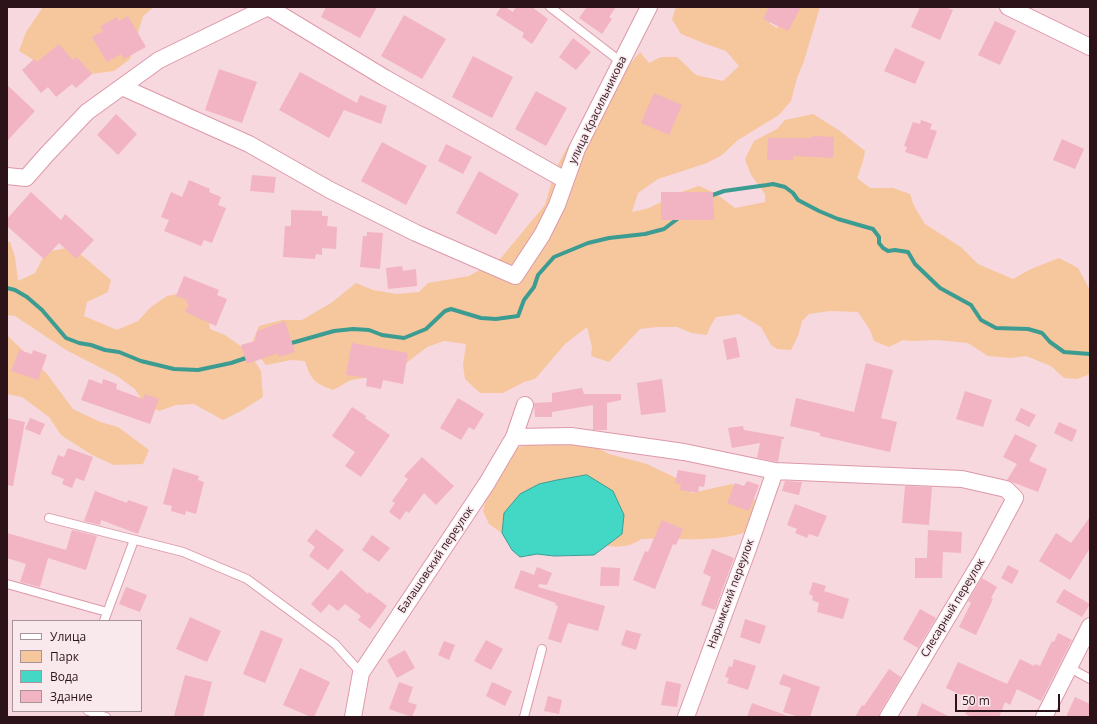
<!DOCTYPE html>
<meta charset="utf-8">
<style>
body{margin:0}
#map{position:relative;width:1097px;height:724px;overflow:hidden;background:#f6d8de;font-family:"Open Sans",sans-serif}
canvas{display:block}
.frame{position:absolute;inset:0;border:8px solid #2c131a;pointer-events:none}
.legend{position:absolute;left:12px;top:620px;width:130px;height:92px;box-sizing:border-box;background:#f9e9ed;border:1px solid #a79399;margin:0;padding:5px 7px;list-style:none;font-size:12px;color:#2c131a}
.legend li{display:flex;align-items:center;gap:8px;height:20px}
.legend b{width:20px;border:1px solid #a79399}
.scale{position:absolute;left:955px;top:694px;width:105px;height:18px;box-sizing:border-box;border:2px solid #2c131a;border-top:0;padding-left:5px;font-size:12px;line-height:14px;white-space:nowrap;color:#2c131a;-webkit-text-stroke:3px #f9e9ed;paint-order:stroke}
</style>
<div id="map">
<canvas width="1097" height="724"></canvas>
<div class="frame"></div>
<ul class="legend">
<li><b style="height:5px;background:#fff"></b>Улица</li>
<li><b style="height:11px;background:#f6c79d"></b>Парк</li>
<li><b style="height:11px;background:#43d7c5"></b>Вода</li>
<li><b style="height:11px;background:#f2b3c3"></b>Здание</li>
</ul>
<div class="scale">50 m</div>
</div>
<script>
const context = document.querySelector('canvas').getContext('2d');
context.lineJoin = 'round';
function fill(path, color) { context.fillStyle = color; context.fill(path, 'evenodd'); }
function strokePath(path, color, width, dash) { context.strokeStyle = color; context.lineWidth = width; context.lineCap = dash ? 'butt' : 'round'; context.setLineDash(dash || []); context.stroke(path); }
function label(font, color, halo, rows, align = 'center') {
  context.font = font + ' "Open Sans",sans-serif'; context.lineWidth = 3; context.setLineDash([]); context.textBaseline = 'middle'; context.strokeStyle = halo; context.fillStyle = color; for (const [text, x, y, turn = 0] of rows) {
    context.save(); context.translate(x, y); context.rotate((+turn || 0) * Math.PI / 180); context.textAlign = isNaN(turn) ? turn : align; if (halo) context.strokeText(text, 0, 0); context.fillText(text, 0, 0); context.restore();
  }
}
fill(new Path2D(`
 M43,7H154L143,16L130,59L114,71L75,76L53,72L19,51L26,32Z
 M676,7H774L769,23L777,28L789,16L794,7H820L804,61L797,78L791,101L779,115L738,140L722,155L707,163L658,179L638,193L632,212L649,208L681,192L699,186L715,193L735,208L765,202V194L751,175L745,159L754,141L777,129L785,120L813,114L840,131L865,151L863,161L857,178L870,188H893L910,194L914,206L925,224L961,247L978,264L1013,279L1031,269L1059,258L1078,268L1090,290V374L1077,379L1064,378L1051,366L1026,356L1011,358L988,356L968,343L936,340L910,341L903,340L889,347L874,341L870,330L858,312L830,311L809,314L802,321L798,336L791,350L777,349L771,345L761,327L739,314L716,317L710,327L707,335L692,333L677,327H657L640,329L609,362L591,356L592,347L587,327L565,344L535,379L524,382L503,393H480L465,379L463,365L466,344L444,341L427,347L392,374L351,380L333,390C315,383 311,381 305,361L291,360L266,365L251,346L259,326L282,320H302L331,303L356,283L373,290L396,294L419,292L428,283L469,276L501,258L520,235L545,205L555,170L568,146L605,93L640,52L649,63L661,57H677L696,75L723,81L739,66L726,51L706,44L681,34L672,19Z
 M7,242H10L15,257L18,281L35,273L46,252L72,247L111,280L108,292L87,302L84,316L117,330L138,321L151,307L167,296L187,292L206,302L210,329L225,335L249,352L261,371L263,397L241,411L223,420L194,404L176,405L159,411L144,403L135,389L117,376L66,350L15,316L7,315Z
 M7,335L47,374L73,409L100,422L118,427L149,450L143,464L114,465L92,455L61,435L49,417L22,397L7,394Z
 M531,444H578L596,447L609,454L647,464L680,480L692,493L732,484L751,491L759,511L747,532C713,543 676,538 641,539C630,547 620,547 607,546L622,534L624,515L613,491L587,475L557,480L539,484L520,494L504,513L502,533L489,524L483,511L486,498L511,449Z`), '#f6c79d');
const water = new Path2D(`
 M587,475L613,491L624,515L622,534L594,555L554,556L537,554L520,557L512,550L502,533L504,513L520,494L539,484L557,480Z`);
fill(water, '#43d7c5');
strokePath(water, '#3c9c92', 1);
strokePath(new Path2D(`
 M710,196L724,191L767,185L773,184L785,187L793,193L798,200L819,211L838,219L873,229L879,237V243L883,248L888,251L895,250L908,252L915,264L940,288L971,305L981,320L996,328L1028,329L1042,333L1050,342L1064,352L1090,354
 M7,288L15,290L27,297L42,310L66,338L79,343L91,345L105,350L119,352L141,361L174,369L198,370L231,363L249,357
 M288,344L334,331L353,329L369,330L382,335L404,338L426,329L445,311L451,309L481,318L496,319L518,316L524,300L534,287L538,275L554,257L588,243L609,238L645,234L664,229L680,217`), '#3c9c92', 4);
fill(new Path2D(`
 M326,7H377L360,38L321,17Z
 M501,7H505L513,12L516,7H532L548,19L532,44L522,37L524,33L496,15Z
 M587,7H616L609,17L612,19L602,34L579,18Z
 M769,7H801L788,31L763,19Z
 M920,7H945L953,10L940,40L911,27Z
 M404,15L446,39L422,79L381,56Z
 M128,16L146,47L124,59L121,54L107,62L92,37L103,31L100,26L117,17L119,21Z
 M995,21L1016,31L1000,65L978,55Z
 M573,38L591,52L576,70L559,57Z
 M59,44L73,60L77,57L92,74L76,88L72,84L56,97L48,87L41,93L22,70L34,59L37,62Z
 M895,48L925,62L915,84L884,71Z
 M473,56L513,77L492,118L452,97Z
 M219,69L257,82L242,123L205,110Z
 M300,72L357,103L360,95L387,106L381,124L344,110L329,138L279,110Z
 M7,85L35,111L7,141Z
 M536,91L567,108L546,146L515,129Z
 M654,93L682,105L669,135L641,123Z
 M116,114L137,134L118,155L97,135Z
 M921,120L932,124L930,129L937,131L927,159L905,152L907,147L904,146L913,122L920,124Z
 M812,136L834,137L833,158L793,156V160H767L768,138H812Z
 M1062,139L1084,149L1075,169L1053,160Z
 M382,142L427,166L406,205L361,181Z
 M446,144L472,157L463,174L438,161Z
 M479,171L519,194L496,235L456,213Z
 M252,175L276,177L274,193L250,191Z
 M189,180L210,189L209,192L221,197L218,205L226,208L212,243L204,240L201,246L164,231L169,220L161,217L171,192L182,197Z
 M31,192L61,220L65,214L94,240L76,259L59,243L44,259L7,226V219Z
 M661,192H713L714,220H661Z
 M291,210L322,211V216H328L327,226L337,227L336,249L322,248V255L316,254L315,259L283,257L285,226H291Z
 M367,232L383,233L380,269L360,267L363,236H367Z
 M402,266L403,271L416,269L417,286L388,289L386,268Z
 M184,276L219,290L217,295L227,299L216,326L185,312L189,304L186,303L187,300L176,296Z
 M285,321L295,352L279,357L278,353L247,364L241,345L255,341L257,331Z
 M736,337L740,357L727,360L723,340Z
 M352,343L408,353L403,384L383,380L381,389L366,386L367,378L346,375Z
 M19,350L32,354L33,350L47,355L38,380L11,371Z
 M866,363L893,370L881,418L897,422L890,452L820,436V433L790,426L796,398L854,412Z
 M89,379L102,384L103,379L117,384L116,389L143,399L145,394L159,399L150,424L81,400Z
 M662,379L666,412L641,415L637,383Z
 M582,388L584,394H621V400L607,403V430H593V405L552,412V417H535L534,403L552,402V393Z
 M965,391L992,400L983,427L956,419Z
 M458,398L484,414L474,430L469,427L461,440L440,428Z
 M352,407L366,416L365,418L390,435L361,477L345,466L355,452L332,436Z
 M1021,408L1036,415L1029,427L1015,420Z
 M7,418L25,422L13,486L7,485Z
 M30,418L45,424L40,435L25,429Z
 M1059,422L1077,430L1072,442L1054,433Z
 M743,426L744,430L784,437V439H782L778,462L757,458L760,443L732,448L728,428Z
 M1015,434L1037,445L1029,461L1047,469L1038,492L1007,480L1017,464L1003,457Z
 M68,448L93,457L84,481L76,478L72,488L62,484L64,479L51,474L58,455L64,457Z
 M422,457L454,486L436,505L424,493L409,513L406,511L400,520L389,512L395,503L392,501L408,479L404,476Z
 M173,468L199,476L198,480L204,482L196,514L186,511L185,515L171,511L172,506L163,504Z
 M678,470L706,475L704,487L699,486L698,493L680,490L681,484L675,483Z
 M747,481L759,485L749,511L727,503L735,483L744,486Z
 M785,481L802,482L799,495L782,491Z
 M905,486L932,487L929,525L902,523Z
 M95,491L127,503L128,500L148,507L138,534L101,520L100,525L84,521Z
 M795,504L827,516L818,537L809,534L807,538L795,533L797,529L787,525Z
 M1090,517V548L1070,580L1039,561L1056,533L1071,543Z
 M662,520L683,529L676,545L673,544L655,589L633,580L645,551L648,552Z
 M316,529L344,550L328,570L309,556L315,547L307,541Z
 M72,530L97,536L86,570L48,558L40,587L20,582L26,564L7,558V533L66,550Z
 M928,530L962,532L961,553L943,552L942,578H915V558H927Z
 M372,535L390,548L379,562L362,550Z
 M712,549L734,558L715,610L701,605L711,577L703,573Z
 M1008,565L1019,571L1012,584L1001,578Z
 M537,567L552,573L547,585L539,584L538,587L605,606L598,631L568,623L561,643L548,639L558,606L555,605L556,603L514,588L521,570L534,575Z
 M601,567L620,568L619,586H600Z
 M341,570L368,594L369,592L387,606L370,629L358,620L361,616L345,604L338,611L329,604L321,613L311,604Z
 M982,578L997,587L991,598L993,599L976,635L959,627L971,603L968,601Z
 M813,582L826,586L824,591L849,599L843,619L817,612L819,603L812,600L813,596L809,594Z
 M126,587L147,595L140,612L119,604Z
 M1064,589L1090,604L1082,617L1056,602Z
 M920,609L936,618L918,648L903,639Z
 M190,617L221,631L207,662L176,649Z
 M745,619L766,626L760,644L740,637Z
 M261,630L283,639L265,683L243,674Z
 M626,630L641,634L636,650L621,645Z
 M1058,633L1072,640L1041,701L1017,689L1010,705L1005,702L999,717H972L965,714L972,700L946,688L958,662L1007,684L1020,659L1034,666L1035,664L1040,666L1052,641L1054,642Z
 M486,640L503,649L491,670L474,661Z
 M444,641L455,645L449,660L438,655Z
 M405,650L415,668L397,678L387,660Z
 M734,659L756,666L748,690L727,683L729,678L725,677L729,666L732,667Z
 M300,668L330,682L314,717H311L283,705Z
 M889,669L901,677L880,712L879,717H855L862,705L864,706Z
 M783,674L820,687L810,717H799L783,712L791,688L779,684Z
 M185,675L212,682L203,717H180L174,716Z
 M666,681L681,684L677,707L661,705Z
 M399,682L413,687L408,702L417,705L412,717L389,709Z
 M492,682L512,691L505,706L486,696Z
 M548,696L562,700L559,714L544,711Z
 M1075,697L1090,704V717H1066Z
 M752,703L788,716L787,717H747Z
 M922,703L950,717H916Z`), '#f2b3c3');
const lane = new Path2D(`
 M550,7L621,62
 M49,518L183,552L247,579L335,644L361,673
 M7,584L107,612
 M104,621L134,540
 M1068,667L1090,679
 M88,711L106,717
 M524,717L542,649`);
const street = new Path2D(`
 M1008,7L1090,47
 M122,87L249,144L330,190L416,233L515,276L542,235L557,205L577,149L649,7
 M7,176L26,178L48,153L87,112L159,60L268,7L385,78L565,180
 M514,437L571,436L684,452L775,471L962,479L1006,489L1015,498L983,558L888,717
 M353,717L361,673L487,483L514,437L525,405
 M686,717L748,549L775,471
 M1044,717L1090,626`);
strokePath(lane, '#de98aa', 10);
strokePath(street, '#de98aa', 18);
strokePath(lane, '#fff', 8);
strokePath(street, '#fff', 16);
label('11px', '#2c131a', '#f9e9ed', [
 ["улица Красильникова",598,110,-64],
 ["Балашовский переулок",436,560,-56],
 ["Нарымский переулок",731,594,-70],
 ["Слесарный переулок",953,608,-59]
]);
</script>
